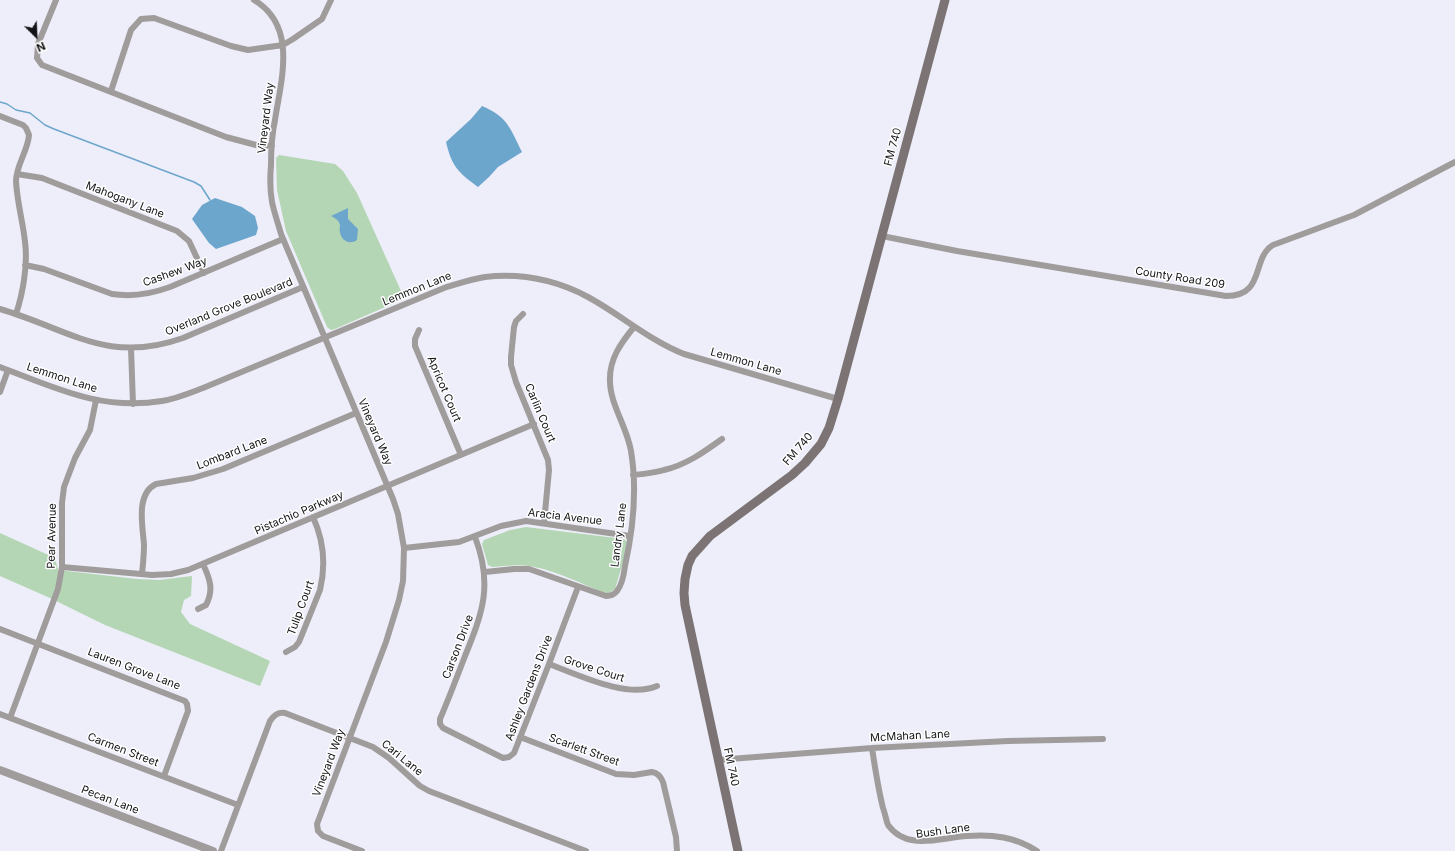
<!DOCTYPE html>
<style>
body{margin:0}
#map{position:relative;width:1455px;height:851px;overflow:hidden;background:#edeef9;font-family:Inter,sans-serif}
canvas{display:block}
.north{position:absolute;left:16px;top:16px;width:40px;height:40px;-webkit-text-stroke:3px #fff;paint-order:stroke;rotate:156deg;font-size:11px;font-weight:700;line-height:16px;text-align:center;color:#121316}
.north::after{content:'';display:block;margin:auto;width:14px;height:18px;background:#121316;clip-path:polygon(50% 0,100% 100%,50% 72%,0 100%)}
</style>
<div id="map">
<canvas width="1455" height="851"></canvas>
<div class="north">N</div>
</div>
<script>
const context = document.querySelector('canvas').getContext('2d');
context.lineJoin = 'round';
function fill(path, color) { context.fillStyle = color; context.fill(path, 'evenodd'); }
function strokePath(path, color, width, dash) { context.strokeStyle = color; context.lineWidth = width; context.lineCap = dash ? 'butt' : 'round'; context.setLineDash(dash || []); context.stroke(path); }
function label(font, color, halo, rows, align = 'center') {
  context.font = font + ' Inter,sans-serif'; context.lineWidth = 3; context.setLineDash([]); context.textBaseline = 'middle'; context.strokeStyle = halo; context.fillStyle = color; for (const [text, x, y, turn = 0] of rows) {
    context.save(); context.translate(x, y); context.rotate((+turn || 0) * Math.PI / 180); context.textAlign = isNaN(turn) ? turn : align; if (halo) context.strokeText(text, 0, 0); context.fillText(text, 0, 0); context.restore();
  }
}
fill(new Path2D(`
 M279,155L335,164L343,171L357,193L401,291V298L399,301L335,329L331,330L327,327L286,231L277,190L276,158Z
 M526,527L624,539L627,542L624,559L615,589L609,593H605C582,584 552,569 529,566C517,564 504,566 492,567L488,565L482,544L484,540L510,530Z
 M0,533L55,558L58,570L137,579L159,580L192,576L191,596L184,600L181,612L190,624L270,661L260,686L105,625L50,598L0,576Z`), '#b4d6b4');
fill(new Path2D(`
 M482,106C508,117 510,128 522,152L498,167L489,177L478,187C458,172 452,167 446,142L471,119Z
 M215,198L242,207L255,216L258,228L256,235L216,249L209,243L192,219L202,205Z
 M348,208V219L358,229L357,240C350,245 341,241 340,232C339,230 340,227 340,225C339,220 335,218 331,216Z`), '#6da6cc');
strokePath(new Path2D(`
 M0,102L7,104L16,110L30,113L45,125L54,129L194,182L201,186L210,200`), '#6da6cc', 1.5);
strokePath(new Path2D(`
 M56,0L38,44L37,58L42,65L226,137L256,145L272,146
 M254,0C298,26 281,80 275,120C272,134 271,150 271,165C270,177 270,191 272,202C274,212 278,223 281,234L393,499L398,514L404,548L403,581L399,600L386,642L317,824L318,831L323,836L362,851
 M111,91L131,30L141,19L154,18L231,46L248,50L283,45L293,39L322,19L331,0
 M0,116L23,125L26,128L29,135C28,151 16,165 16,181C17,202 23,222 25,242C28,264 23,293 16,314
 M17,174L42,178L177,231L189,241L204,273
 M882,236L957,251L1226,296C1266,296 1251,258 1273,245L1354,215L1455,162
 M25,265L44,269L112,294C132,297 151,294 170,287L283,239
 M0,309C69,329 107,365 183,338L303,287
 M523,314L516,321L514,327L511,357V365L516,382L548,460L549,470L544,523
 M419,330L415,339V346L461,455
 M131,348L133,404
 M0,367C56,388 101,411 162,401C176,399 190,393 203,388L444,288C457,284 471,279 485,277C521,273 556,280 588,297C621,315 649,340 684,354L838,399
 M0,392L8,370
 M633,475C643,474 654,473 664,470C686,465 704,452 722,439
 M475,537C493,584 483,612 465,656C457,677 449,698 440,719V724L443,728L503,758L509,757L514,753L549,664L578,587
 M404,548L459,542L501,526L526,521L630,536
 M62,567L152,575L171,574L188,570L534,424
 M485,572L514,569H529L606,596C611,596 614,595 617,591C622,585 624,574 625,566C633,530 637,487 631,451C627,427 610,404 610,381C609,359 621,343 634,327
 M142,574C143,564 144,555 144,545C143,527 135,494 156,484L193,478L223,469L356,413
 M198,609L206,605C214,590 210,579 203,564
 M0,629L185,701L187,704L188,711L164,776
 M286,652L295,647L299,642L320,590C326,565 324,541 313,517
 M549,664C579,675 627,699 657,686
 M0,714L238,805
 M10,718L58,589L62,567V503L64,487L75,458L90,430L96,400
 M520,737L616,774L634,775L652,772C658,773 661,777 663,782L676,837L677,851
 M872,748C875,768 878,788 883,808C885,813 886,820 888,825C907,851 938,838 967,836C993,834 1015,837 1037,851
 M717,760L872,748L1008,741L1103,739
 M221,851L270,721C274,715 278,712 285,713L373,747L389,758L420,786L429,791L586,851`), '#a19c9c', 6);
strokePath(new Path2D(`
 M0,770L213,851`), '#a19c9c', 8);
strokePath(new Path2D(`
 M738,851L685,605L684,593L685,579L688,565L692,556L710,536L792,475L805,463L821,444L829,428L838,399L945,0`), '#7c7474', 9);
label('11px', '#121316', '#fff', [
 ["Vineyard Way",266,118,-83],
 ["FM 740",893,147,-75],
 ["Mahogany Lane",125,200,21],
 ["Cashew Way",175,272,-20],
 ["County Road 209",1180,278,9],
 ["Lemmon Lane",417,289,-22],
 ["Overland Grove Boulevard",229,307,-22],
 ["Lemmon Lane",746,362,16],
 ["Lemmon Lane",62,378,18],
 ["Apricot Court",444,389,67],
 ["Carlin Court",540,413,67],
 ["Vineyard Way",375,432,67],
 ["FM 740",798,449,-49],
 ["Lombard Lane",232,453,-21],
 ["Pistachio Parkway",299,513,-23],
 ["Aracia Avenue",565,517,7],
 ["Landry Lane",619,535,-83],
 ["Pear Avenue",52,536,-89],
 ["Tulip Court",301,608,-70],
 ["Carson Drive",458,647,-69],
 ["Lauren Grove Lane",134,669,21],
 ["Grove Court",594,669,18],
 ["Ashley Gardens Drive",529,688,-69],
 ["McMahan Lane",910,736,-3],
 ["Carmen Street",123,750,21],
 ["Scarlett Street",584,750,20],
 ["Cari Lane",402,758,39],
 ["Vineyard Way",329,763,-69],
 ["FM 740",731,767,78],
 ["Pecan Lane",110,800,21],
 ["Bush Lane",943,831,-8]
]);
</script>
